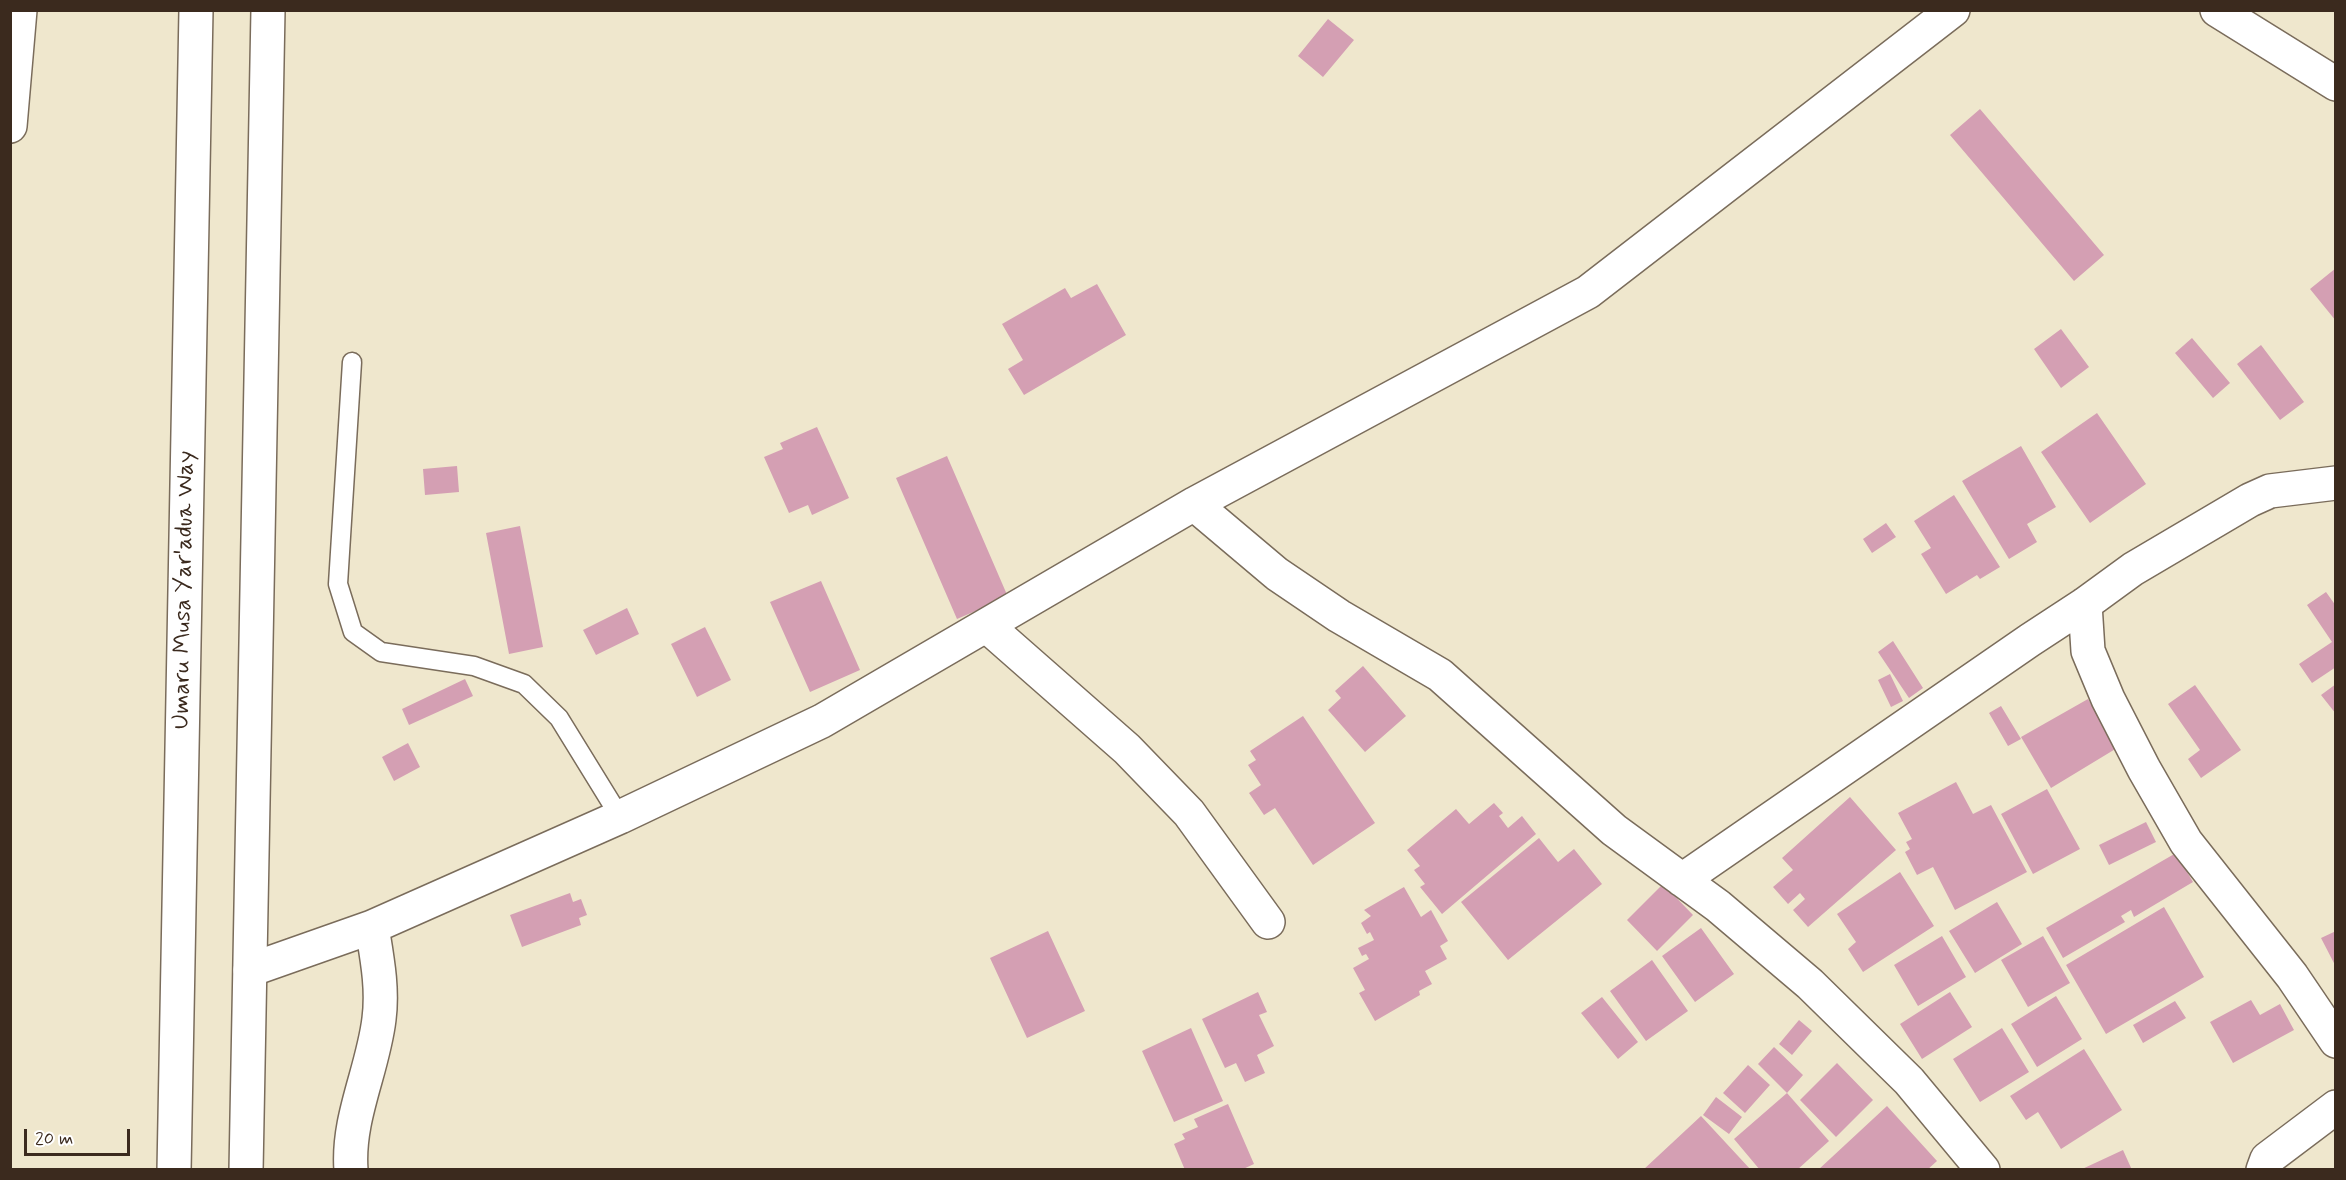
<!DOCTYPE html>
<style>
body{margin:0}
#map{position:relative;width:2346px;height:1180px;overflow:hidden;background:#efe7cd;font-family:Mynerve,sans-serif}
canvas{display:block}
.frame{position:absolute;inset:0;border:12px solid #3b2a1e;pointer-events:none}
.scale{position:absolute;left:24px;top:1129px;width:106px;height:27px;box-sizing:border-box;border:3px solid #3b2a1e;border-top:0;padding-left:8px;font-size:18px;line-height:21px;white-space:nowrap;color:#3b2a1e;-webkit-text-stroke:4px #fff;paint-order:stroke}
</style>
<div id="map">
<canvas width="2346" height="1180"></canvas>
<div class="frame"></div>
<div class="scale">20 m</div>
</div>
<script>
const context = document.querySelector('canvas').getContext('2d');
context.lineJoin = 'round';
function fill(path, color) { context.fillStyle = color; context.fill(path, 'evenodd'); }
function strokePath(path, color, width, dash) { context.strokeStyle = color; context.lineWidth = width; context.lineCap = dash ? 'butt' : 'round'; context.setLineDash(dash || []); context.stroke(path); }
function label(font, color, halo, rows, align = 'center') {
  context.font = font + ' Mynerve,sans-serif'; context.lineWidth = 6; context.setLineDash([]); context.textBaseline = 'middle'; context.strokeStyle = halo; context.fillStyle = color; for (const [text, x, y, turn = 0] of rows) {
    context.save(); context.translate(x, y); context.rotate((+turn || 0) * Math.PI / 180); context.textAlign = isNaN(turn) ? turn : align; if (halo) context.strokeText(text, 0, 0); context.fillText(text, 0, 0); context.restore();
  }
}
fill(new Path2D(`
 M1328,19L1354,40L1323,77L1298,56Z
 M1980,109L2104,255L2074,281L1950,135Z
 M2336,268V321L2310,289Z
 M1097,284L1126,335L1024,395L1008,369L1023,360L1002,324L1065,288L1071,298Z
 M2061,329L2089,367L2061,388L2034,349Z
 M2192,338L2230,383L2213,398L2175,353Z
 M2261,345L2304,402L2280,420L2237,364Z
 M2097,413L2146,484L2090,523L2041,452Z
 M817,427L849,498L812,515L808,505L789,513L764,457L783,449L780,443Z
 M2021,446L2056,507L2027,524L2037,542L2009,559L1962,481Z
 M947,456L1008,597L957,619L896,478Z
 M457,466L459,492L425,495L423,469Z
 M1954,495L2000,567L1980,579L1977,575L1946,594L1921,554L1931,548L1914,521Z
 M1886,523L1896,537L1872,553L1863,539Z
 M520,526L543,647L509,654L486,533Z
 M821,581L860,670L810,692L770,602Z
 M2326,592L2336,606V667L2312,683L2299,664L2332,642L2307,605Z
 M627,608L639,634L596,655L583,630Z
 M705,627L731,680L697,697L671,644Z
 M1893,641L1923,688L1909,698L1878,652Z
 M1363,666L1406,716L1365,752L1328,710L1341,698L1335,691Z
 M1890,674L1903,701L1891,707L1878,680Z
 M465,679L473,696L409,725L402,709Z
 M2336,684V714L2321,695Z
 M2195,685L2241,750L2201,778L2188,759L2200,750L2168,704Z
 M2088,699L2117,748L2051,788L2021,737Z
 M2001,706L2021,739L2008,746L1989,713Z
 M1303,716L1375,823L1313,865L1275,808L1264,815L1249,793L1261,785L1248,765L1256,760L1250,751Z
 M408,743L420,767L394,781L382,757Z
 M1956,782L1973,814L1991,805L2027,872L1955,910L1933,867L1917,875L1905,852L1910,849L1906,842L1912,839L1898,813Z
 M2047,789L2080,849L2033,874L2001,814Z
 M1850,797L1896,850L1808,927L1793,910L1805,899L1800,893L1788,904L1773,887L1793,870L1782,858Z
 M1494,803L1503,813L1499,816L1508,828L1522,816L1536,834L1442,914L1420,887L1425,884L1414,870L1420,866L1407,850L1456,809L1469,824Z
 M2146,822L2156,842L2109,865L2099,845Z
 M1539,838L1558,862L1574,849L1602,884L1508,960L1461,902Z
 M2176,853L2193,882L2134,917L2131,910L2121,916L2125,922L2063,958L2046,928Z
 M1900,872L1934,926L1863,972L1848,949L1856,942L1837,914Z
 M1663,884L1693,915L1657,951L1627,920Z
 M1404,887L1421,917L1431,910L1448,941L1440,946L1447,959L1425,971L1432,984L1419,991L1420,995L1375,1021L1359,993L1365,990L1353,968L1369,959L1366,954L1362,956L1358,948L1374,940L1370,932L1367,934L1361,923L1371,916L1364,910Z
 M570,893L573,902L581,899L587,915L579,918L581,925L522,947L510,915Z
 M1997,902L2022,944L1975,973L1949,931Z
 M2164,907L2204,977L2106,1034L2066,965Z
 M1701,928L1734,974L1695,1002L1662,956Z
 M1048,931L1085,1011L1027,1038L990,958Z
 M2336,931V967L2321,938Z
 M1942,936L1966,977L1918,1006L1894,965Z
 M2043,936L2070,983L2028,1007L2001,960Z
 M1652,960L1688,1011L1646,1041L1610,991Z
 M1258,992L1267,1012L1259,1015L1274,1046L1257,1055L1265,1073L1245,1082L1236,1063L1225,1068L1202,1019Z
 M1950,992L1972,1027L1922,1059L1900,1024Z
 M2056,996L2082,1039L2037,1067L2011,1024Z
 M1602,997L1638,1042L1618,1059L1581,1013Z
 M2251,1000L2260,1015L2280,1004L2294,1030L2233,1063L2210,1022Z
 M2175,1001L2186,1018L2143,1043L2133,1025Z
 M1799,1020L1812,1031L1792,1055L1779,1044Z
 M1191,1028L1223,1101L1174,1122L1142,1051Z
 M2002,1028L2029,1072L1980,1102L1953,1059Z
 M1774,1047L1803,1075L1787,1093L1758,1064Z
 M2084,1049L2122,1110L2061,1149L2038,1112L2026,1120L2010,1096Z
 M1837,1063L1873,1100L1836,1137L1800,1100Z
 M1748,1065L1770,1085L1745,1113L1723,1093Z
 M1787,1093L1829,1141L1797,1170H1760L1734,1139Z
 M1716,1097L1742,1117L1729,1134L1703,1115Z
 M1228,1104L1254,1164L1241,1170H1185L1174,1144L1185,1139L1182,1134L1198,1127L1194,1119Z
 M1887,1106L1937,1161L1927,1170H1818Z
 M1701,1116L1751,1170H1643Z
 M2123,1150L2132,1170H2080Z`), '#d49fb3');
const lane = new Path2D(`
 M352,362L338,584L353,632L381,652L474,666L524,684L559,718L620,817`);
const street = new Path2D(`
 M2217,10L2336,84
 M10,126L20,10
 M1194,504L1277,574L1339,616L1440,675L1614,830L1718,906L1810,984L1909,1081L1983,1170
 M2085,604L2088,651L2108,699L2144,769L2186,842L2292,976L2336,1041
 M987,626L1127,749L1189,813L1268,922
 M1682,880L2030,640L2085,604L2133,569L2250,500L2270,491L2336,483
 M250,970L372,927L620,817L822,721L1194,504L1588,292L1953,10
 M351,1170C347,1118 373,1070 379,1019C383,988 377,958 372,927
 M2263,1170L2267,1159L2336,1107`);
const primary = new Path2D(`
 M174,1170L196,10
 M246,1170L268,10`);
strokePath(lane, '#7a6c5b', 21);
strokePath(street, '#7a6c5b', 36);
strokePath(primary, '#7a6c5b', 36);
strokePath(lane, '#fff', 18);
strokePath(street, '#fff', 33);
strokePath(primary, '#fff', 33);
label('24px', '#3b2a1e', '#fff', [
 ["Umaru Musa Yar'adua Way",185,590,-89]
]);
</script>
